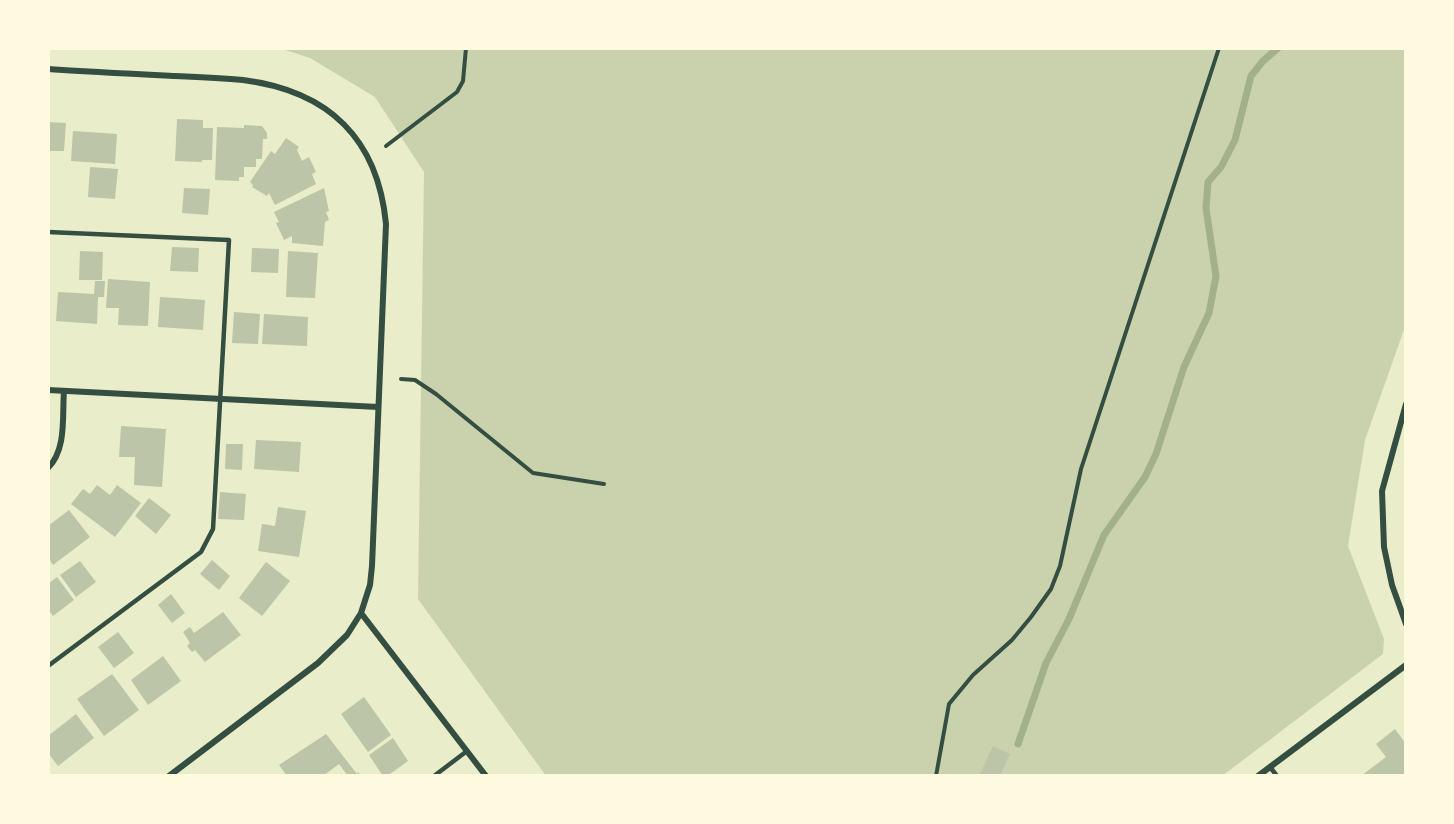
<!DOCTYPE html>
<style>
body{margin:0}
#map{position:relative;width:1454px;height:824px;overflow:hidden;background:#e9edc9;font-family:"Archivo Narrow",sans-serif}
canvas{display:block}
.frame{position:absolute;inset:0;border:50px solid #fefae0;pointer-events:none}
</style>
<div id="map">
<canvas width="1454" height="824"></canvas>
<div class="frame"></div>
</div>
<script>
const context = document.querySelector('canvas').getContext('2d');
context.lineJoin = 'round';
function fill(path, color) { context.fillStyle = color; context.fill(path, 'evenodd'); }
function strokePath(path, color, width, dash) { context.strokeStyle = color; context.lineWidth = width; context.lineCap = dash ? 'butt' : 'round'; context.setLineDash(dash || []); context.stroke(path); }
fill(new Path2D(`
 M279,48H1406V324L1365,440L1348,546L1384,639L1383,654L1222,776H546L418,599L424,172L375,97L310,58Z`), '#cad2ad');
strokePath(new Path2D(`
 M1018,744L1046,663L1069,619L1104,535L1145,477L1156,454L1184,367L1209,313L1216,276L1206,208L1208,182L1221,167L1235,140L1251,76L1263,61L1278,48`), '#a3b18a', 7);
fill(new Path2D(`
 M177,119L203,120V128H213L212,160H202V162L175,161Z
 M48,122L66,123L64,151H48Z
 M244,125L262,126L267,133V139H263L262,159H256V167H244V177H239V181L215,180L217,127L244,128Z
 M73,131L117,134L115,164L71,161Z
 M286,138L299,147L297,150L302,161L309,157L316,172L312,174L316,184L275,205L269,193L267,196L252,187L253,185L250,182L271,151L275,154Z
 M90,167L118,169L115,199L88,197Z
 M184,188L210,189L208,215L182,213Z
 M324,188L329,211L326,212L329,220L325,222L323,246L292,243V236L284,240L276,223L279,222L274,212Z
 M172,247L199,248L198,272L170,271Z
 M252,248L279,249L278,273L251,272Z
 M80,251L103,252L102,280H79Z
 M288,251L318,253L315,298L286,297Z
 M108,279L150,282L148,326L118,325L119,308H106Z
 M95,281H105L104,297H98L97,324L56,321L58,292L94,294Z
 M160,297L205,300L203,330L158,327Z
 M234,312L260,314L258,344L232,343Z
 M264,314L308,317L307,346L262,344Z
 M121,426L166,429L162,487L134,485L135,457H119Z
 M256,440L301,442L299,472L254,469Z
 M226,444H243L242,470L225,469Z
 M97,485L110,495L117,485L141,503L115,537L71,504L83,489L90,494Z
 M220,492L246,494L244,520L218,519Z
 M149,498L171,515L156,534L135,516Z
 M278,507L306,511L299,557L258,551L262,524L275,526Z
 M69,510L90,537L53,565L48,557V526Z
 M212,560L230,576L219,590L200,574Z
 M80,561L96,582L76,597L60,575Z
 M266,562L290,581L262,616L239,598Z
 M57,577L74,600L53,616L48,609V584Z
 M171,594L185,613L172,623L158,605Z
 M223,612L241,635L205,662L195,650L192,652L187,646L190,643L183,632L190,627L194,633Z
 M118,632L134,653L114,668L98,647Z
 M163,656L181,681L148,705L131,680Z
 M112,674L139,710L104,736L77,699Z
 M364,697L391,735L368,752L341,714Z
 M76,714L94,738L58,766L48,753V736Z
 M1395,729L1406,744V776H1361L1386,757L1376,744Z
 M326,734L357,774L358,772L361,776H348L339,764L323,776H287L279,765Z
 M393,738L408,761L387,776H383L369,755Z
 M993,746L1010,754L1000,776H979Z`), '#bcc5a7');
strokePath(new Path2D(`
 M386,146L457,92L463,81L466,48
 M401,379L415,380L436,394L533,473L604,484
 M936,776L949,704L973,675L1012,640L1031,617L1051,589L1060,566L1081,469L1219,48`), '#344e41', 4);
strokePath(new Path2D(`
 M48,232L229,240L213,529L201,552L48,666
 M1270,767L1277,776
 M434,776L467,751`), '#344e41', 4.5);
strokePath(new Path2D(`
 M48,69C90,72 133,74 175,76C198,77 221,78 243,80C329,91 378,139 386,224L372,566L370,585L361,613L486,776
 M48,390L378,407
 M1406,404L1382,491L1384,547L1392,585L1406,624
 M48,468C67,449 62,416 64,391
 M169,776L318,663L347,635L361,613
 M1258,776L1406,665`), '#344e41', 6);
</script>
